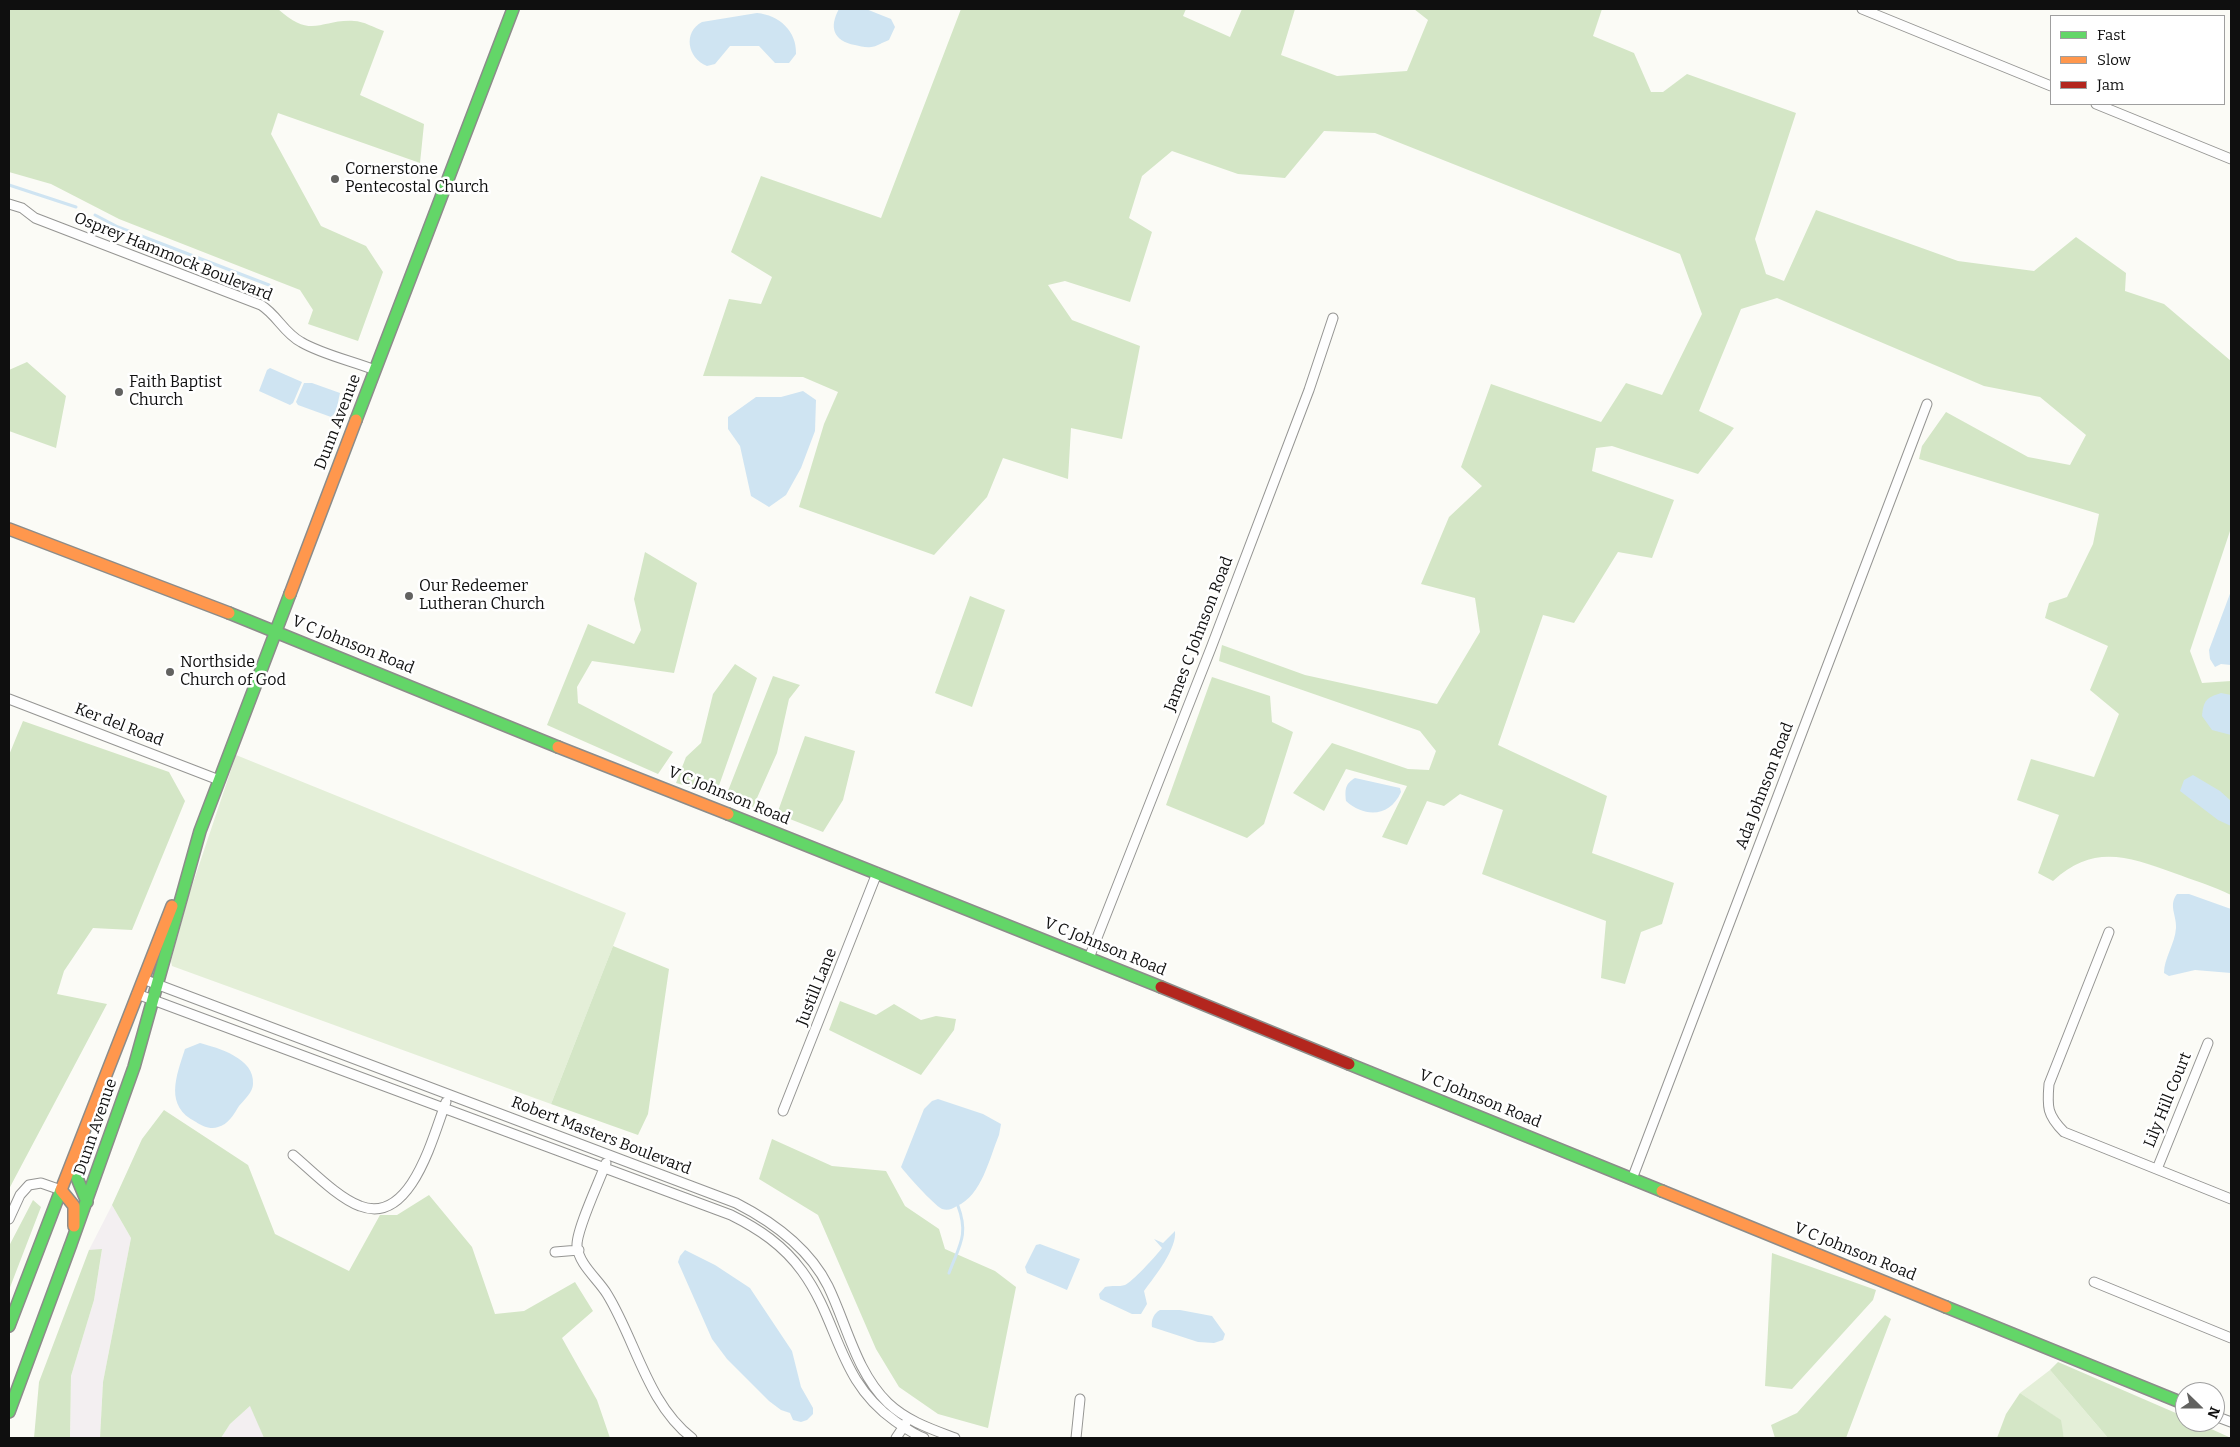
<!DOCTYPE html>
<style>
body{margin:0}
#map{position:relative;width:2240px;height:1447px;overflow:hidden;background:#fbfbf6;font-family:Bitter,serif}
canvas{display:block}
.frame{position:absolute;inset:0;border:10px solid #0f0f0f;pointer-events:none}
.legend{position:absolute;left:2050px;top:15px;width:175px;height:90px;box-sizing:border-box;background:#fff;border:1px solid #9f9f9f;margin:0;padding:6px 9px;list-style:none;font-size:15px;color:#0f0f0f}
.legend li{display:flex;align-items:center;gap:10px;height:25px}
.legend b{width:25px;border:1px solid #9f9f9f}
.north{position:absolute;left:2175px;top:1382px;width:50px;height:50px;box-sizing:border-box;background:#fff;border:1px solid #9f9f9f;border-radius:50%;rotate:112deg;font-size:14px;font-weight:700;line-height:20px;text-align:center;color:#0f0f0f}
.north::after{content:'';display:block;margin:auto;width:18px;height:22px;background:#626260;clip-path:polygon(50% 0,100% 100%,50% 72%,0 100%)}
</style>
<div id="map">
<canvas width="2240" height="1447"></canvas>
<div class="frame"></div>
<ul class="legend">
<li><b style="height:6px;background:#63d668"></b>Fast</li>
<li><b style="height:6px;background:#ff974d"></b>Slow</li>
<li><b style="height:6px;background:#b3261e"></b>Jam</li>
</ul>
<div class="north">N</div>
</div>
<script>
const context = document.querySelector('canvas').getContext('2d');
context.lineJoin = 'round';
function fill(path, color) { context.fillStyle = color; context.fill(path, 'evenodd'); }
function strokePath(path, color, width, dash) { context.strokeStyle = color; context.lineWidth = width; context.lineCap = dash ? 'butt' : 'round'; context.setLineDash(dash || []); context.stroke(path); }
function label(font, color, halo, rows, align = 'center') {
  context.font = font + ' Bitter,serif'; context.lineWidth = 5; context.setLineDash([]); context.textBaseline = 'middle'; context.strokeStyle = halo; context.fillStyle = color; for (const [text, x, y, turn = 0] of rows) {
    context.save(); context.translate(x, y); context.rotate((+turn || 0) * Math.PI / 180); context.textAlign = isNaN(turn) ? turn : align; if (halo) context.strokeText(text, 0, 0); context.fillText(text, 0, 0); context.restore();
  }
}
fill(new Path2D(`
 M112,1205L131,1238L103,1382L100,1438H70L71,1376L94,1300L102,1250H89Z
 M251,1405L264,1438H221L230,1424Z`), '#f3eff1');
fill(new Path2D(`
 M236,755L626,913L551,1104L172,966L171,961L189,895Z
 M2050,1370L2108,1438H2064L2060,1420L2020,1393Z`), '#e4efd8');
fill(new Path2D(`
 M9,9H278C312,40 320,19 354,21C363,21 375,28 384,31L360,95L424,124L420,163L278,113L271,134L321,226L366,246L383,272L358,341L308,324L313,310L300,290L119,219L51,184L9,172Z
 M961,9H1186L1183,16L1230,37L1242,9H1295L1281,55L1337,76L1407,71L1428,20L1414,9H1602L1593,36L1634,53L1651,92H1663L1687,74L1796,113L1755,239L1766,274L1784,281L1816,210L1958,261L2034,271L2076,237L2126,273L2125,291L2164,304L2231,361V528L2190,651L2202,683L2231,681V895C2213,886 2193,880 2174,873C2127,856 2093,844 2053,881L2038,873L2059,815L2017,800L2031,759L2094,777L2119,714L2090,690L2108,646L2045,618L2049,603L2067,597L2093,544L2099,514L1919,459L1922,446L1946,412L2028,457L2070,465L2086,435L2040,397L1984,386L1777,298L1741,309L1699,411L1734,428L1698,474L1612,446L1596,448L1592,471L1674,500L1652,558L1618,552L1574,623L1543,615L1498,745L1607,796L1592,853L1674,883L1662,924L1641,932L1625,984L1601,978L1606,921L1482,874L1503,810L1460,794L1444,806L1427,801L1407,845L1382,837L1407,786L1346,769L1324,811L1293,793L1332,743L1408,769L1429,770L1436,751L1420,731L1219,661L1222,645L1305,675L1437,704L1480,632L1475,598L1421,584L1449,517L1482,486L1461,467L1491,384L1601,422L1626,383L1662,395L1702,314L1680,254L1375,133L1324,131L1285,178L1238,174L1172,151L1142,176L1129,218L1152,232L1130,302L1065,281L1048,285L1072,320L1140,346L1122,439L1071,428L1068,479L1003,458L987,497L934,555L799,507L824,424L838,392L803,377L703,376L729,299L761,304L772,277L731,252L761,176L881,218Z
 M27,362L66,396L56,448L9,431V370Z
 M645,552L697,583L674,673L592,661L577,687L578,703L673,752L658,774L547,725L588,624L634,644L641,630L634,599Z
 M970,596L1005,610L972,707L935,693Z
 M735,664L757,678L716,794L676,783L686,757L701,743L713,694Z
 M773,676L800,685L789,699L777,753L753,807L726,796Z
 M1212,677L1270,696L1272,722L1293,732L1264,824L1247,838L1166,805Z
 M23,721L169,772L185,801L132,930L93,928L64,971L57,994L107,1004L9,1189V755Z
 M805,736L855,751L843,800L823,832L777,814Z
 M613,946L669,969L648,1114L638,1135L551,1104Z
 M840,1001L876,1015L894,1004L921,1020L936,1016L956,1019L954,1030L921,1075L829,1030Z
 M164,1110L248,1165L275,1234L349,1271L380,1215H397L429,1195L472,1247L495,1314L524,1311L575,1282L593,1311L562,1338L597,1400L610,1438H264L250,1406L230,1424L221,1438H100L103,1382L131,1238L112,1205L142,1139Z
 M772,1139L832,1166L886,1171L905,1206L939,1229L945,1249L995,1271L1016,1287L988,1428L938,1414L899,1387L876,1349L818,1215L759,1179Z
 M33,1200L41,1207L9,1290V1246Z
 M102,1249L94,1300L71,1376L70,1438H34L39,1382L89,1250Z
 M1772,1253L1876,1290L1873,1300L1792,1389L1765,1386Z
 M1885,1315L1891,1319L1846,1438H1775L1771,1425L1797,1413Z
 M2058,1362L2185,1417V1422H2196L2231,1438H2108L2050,1370Z
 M2020,1393L2061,1420L2064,1438H1997L2006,1414Z`), '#d4e6c6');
fill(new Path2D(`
 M839,9H866L891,19L895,27L889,40C883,42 876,47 871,47C866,48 860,46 855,45C833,41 829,27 839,9Z
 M757,13C779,15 797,31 796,54L789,63H775L759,46H730L715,64L707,66C687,58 683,32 702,22Z
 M270,368L302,382L293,403L290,405L259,391L267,370Z
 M304,383H312L340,393L336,412L331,417L298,405L296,402Z
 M803,391L816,400L815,431L801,468L786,495L769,507L751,496L740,446L728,429V417L756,397H781Z
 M2231,591V665L2221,664L2215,667L2210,659L2209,650Z
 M2221,693L2231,695V735L2212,730L2202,716C2204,700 2206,698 2221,693Z
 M2193,775L2220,791L2231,801V826L2218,820L2180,791L2184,780Z
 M1355,778L1400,788L1401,792C1390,817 1365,818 1346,801C1345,789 1345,784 1355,778Z
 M2177,894H2189L2231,909V973L2195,970L2169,976L2164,973C2164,958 2175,944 2176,928C2177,916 2168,905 2177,894Z
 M200,1043C218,1048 255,1058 253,1084C253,1092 244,1100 239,1106C234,1114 228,1125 218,1127C211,1130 202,1126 196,1122C164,1106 176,1077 185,1049Z
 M938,1099L983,1114L1001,1124L999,1135C989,1159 982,1195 957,1206C952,1209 948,1211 942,1209C933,1204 908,1176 901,1167L924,1109L932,1101Z
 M1175,1231C1177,1249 1155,1276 1144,1291L1147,1304L1141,1314H1132L1100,1299L1099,1294L1105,1287C1112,1285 1119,1287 1125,1285C1131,1283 1157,1255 1162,1248L1154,1239L1163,1243Z
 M1040,1244L1080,1259L1067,1290L1027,1273L1025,1267L1036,1245Z
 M685,1250L715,1265L750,1288L792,1351L801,1387L813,1408V1414L807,1420L801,1422L793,1420L790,1413L781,1410L769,1401L727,1359L712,1339L678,1262L680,1256Z
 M1160,1310H1180L1212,1316L1225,1334L1223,1340L1214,1343L1198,1342L1152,1327C1151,1320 1154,1313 1160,1310Z`), '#cfe4f2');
strokePath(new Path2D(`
 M9,185L76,207
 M95,215L118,227L269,285
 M949,1273C959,1246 969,1235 958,1206`), '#cfe4f2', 3);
const street = new Path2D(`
 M1862,9L2051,86
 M2096,104L2231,159
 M9,204L22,208L35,218L261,305C277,315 284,333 301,342C321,354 352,361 375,370
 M9,699L219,780
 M2109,932L2049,1084C2047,1107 2047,1115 2064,1132L2231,1199
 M1089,958L1211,648L1309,390L1333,318
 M143,979L736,1203C773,1222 809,1248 828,1286C847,1325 856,1372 888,1403C907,1421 931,1429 955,1438
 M137,994L731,1215C759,1229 783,1245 802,1271C840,1323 837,1380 895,1421C904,1427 913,1434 924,1438
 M783,1111L877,873
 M293,1155C312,1171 338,1198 360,1206C411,1226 433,1136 446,1102
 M606,1163C600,1180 576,1230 577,1246C579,1265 598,1279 607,1294C636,1341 647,1403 692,1438
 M2157,1169L2208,1043
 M1632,1179L1927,404
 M9,1219L20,1195L29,1185L41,1183L61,1190
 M555,1252L579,1250
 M2094,1282L2231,1338
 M2215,1416L2231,1422
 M896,1438L906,1423
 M1076,1438L1080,1399`);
const fast = new Path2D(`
 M356,420L513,9
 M229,613L558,747
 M728,814L1161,987
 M1349,1064L1662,1191
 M74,1159L77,1178L87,1202
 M71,1244L134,1067L200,831L290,594
 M1946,1307L2185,1404
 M9,1326L61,1190
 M9,1412L71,1244`);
const slow = new Path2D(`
 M9,529L229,613
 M290,594L356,420
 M558,747L728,814
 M1662,1191L1946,1307
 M74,1226V1206L61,1190L172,906`);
const jam = new Path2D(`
 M1161,987L1349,1064`);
strokePath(street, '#959593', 11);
strokePath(fast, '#8c8c8a', 14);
strokePath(slow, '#8c8c8a', 14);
strokePath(jam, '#8c8c8a', 14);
strokePath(street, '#fefefe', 9);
strokePath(fast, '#63d668', 11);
strokePath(slow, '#ff974d', 11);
strokePath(jam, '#b3261e', 11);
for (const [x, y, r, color] of [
 [335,179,5,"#626260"],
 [119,392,5,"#626260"],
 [409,596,5,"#626260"],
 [170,672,5,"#626260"]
]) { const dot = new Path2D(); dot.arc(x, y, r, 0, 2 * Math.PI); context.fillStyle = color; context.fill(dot); strokePath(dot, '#fff', 2); }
label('16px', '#0f0f0f', '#fff', [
 ["Cornerstone",345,170],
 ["Pentecostal Church",345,188],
 ["Faith Baptist",129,383],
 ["Church",129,401],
 ["Our Redeemer",419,587],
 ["Lutheran Church",419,605],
 ["Northside",180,663],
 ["Church of God",180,681]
], 'left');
label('16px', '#0f0f0f', '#fff', [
 ["Osprey Hammock Boulevard",173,257,22],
 ["Dunn Avenue",338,422,-69],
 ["James C Johnson Road",1199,634,-69],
 ["V C Johnson Road",353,645,22],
 ["Ker del Road",119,725,21],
 ["Ada Johnson Road",1765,786,-69],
 ["V C Johnson Road",729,796,22],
 ["V C Johnson Road",1105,947,22],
 ["Justill Lane",817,987,-68],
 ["V C Johnson Road",1480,1099,22],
 ["Lily Hill Court",2168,1100,-68],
 ["Dunn Avenue",96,1127,-71],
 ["Robert Masters Boulevard",601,1136,21],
 ["V C Johnson Road",1855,1252,22]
]);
</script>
